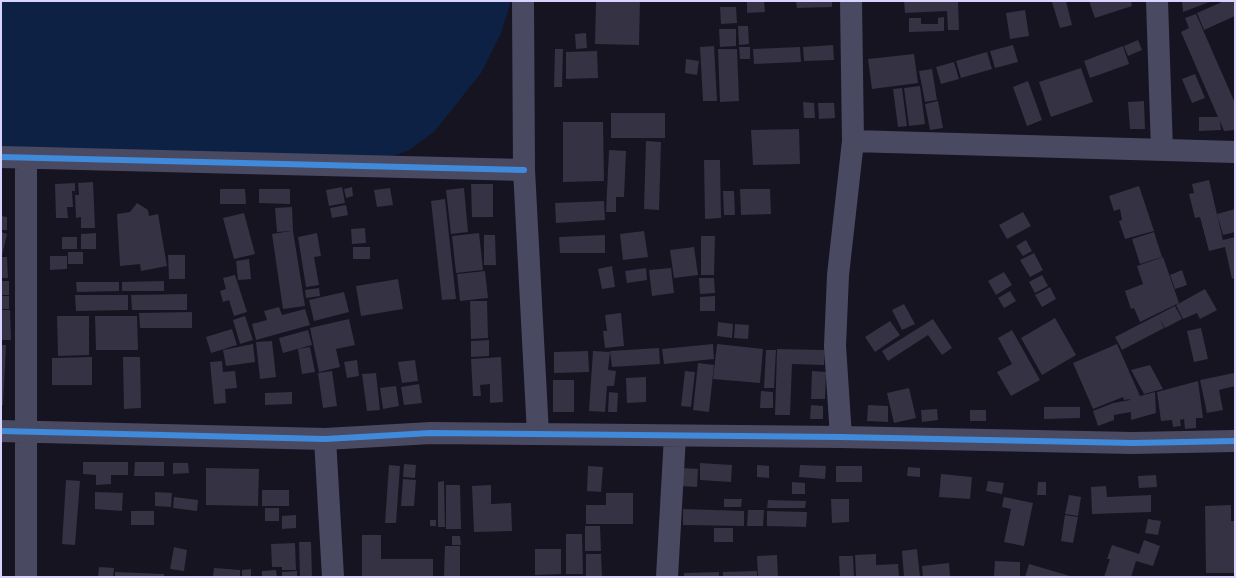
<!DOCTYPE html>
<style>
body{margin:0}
#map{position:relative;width:1236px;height:578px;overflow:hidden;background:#161421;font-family:Ubuntu,sans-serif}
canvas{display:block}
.frame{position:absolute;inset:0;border:2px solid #d9d4ff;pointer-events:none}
</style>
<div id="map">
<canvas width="1236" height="578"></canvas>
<div class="frame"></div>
</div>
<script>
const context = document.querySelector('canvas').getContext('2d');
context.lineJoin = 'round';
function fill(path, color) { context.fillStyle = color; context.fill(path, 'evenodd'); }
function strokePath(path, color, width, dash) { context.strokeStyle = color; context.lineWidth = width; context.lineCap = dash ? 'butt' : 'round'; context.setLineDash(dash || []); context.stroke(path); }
fill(new Path2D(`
 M1,1H511L501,33L481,73L434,132L409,150L379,161L1,150Z`), '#0d2144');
fill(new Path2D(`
 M596,1H640L639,45L595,44Z
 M747,1H764L765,12L747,13Z
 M796,1H832V7L797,8Z
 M904,1H958L959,30H948L947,11L905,13Z
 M1066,1L1072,25L1060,28L1052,2Z
 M1089,1H1131L1132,6L1095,18Z
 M1182,1H1212L1183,12Z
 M1224,1H1235V16L1204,30L1197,13Z
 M720,7H736L737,23L721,24Z
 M1025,10L1029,36L1010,39L1006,13Z
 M1196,14L1235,103V130L1224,131L1220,121L1221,130L1199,131V117H1218L1181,32L1189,28L1185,18Z
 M944,17V31L909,32V18H921V24H938V18Z
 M738,26H748L749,44L739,45Z
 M719,29H736V46L720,47Z
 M586,33L587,48L576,49L575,34Z
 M1138,40L1142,50L1128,56L1124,46Z
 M833,45L834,60L804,61L803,47Z
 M1013,45L1018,62L995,68L990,51Z
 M714,46L717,101H703L700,47Z
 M1123,46L1129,64L1090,78L1084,61Z
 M739,47H750V59H740Z
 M800,47L801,62L754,64L753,49Z
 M555,49H563L562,87H554Z
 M718,49H737L739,101L720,102Z
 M597,51L598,78L566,79V52Z
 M987,52L992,69L961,78L956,61Z
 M914,54L918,83L872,89L868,59Z
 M686,59L699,61L697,75L685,73Z
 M954,62L959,79L941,84L936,67Z
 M1081,68L1093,102L1051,117L1039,82Z
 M932,69L937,100L925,102L919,71Z
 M1195,74L1205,98L1192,103L1182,79Z
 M1028,81L1042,120L1027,126L1013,87Z
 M920,86L925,124L909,126L904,88Z
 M902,88L907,126L898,127L893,89Z
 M938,101L943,128L930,130L925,104Z
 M1144,101L1145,129H1130L1128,102Z
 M803,102L814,103L815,118H804Z
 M818,103H834L835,118L819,119Z
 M611,113H665V138H611Z
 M563,122H603L604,181L563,182Z
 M799,129L800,164L753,165L751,130Z
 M646,141L661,142L659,210L644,209Z
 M609,150L626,151L624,197H616V212H606Z
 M704,160H720L721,218L705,219Z
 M1209,180L1223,240L1235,237V278L1232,279L1225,247L1209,251L1200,217L1195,218L1189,194L1194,193L1192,184Z
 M93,182L95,228H81V217L76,218L75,195H79L78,183Z
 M75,183V191H72L73,207H67L68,218H56L55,184Z
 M471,184H493V217H472Z
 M1139,186L1154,231L1125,239L1119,221L1122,220L1120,209L1114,211L1109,196Z
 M342,187L345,203L329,206L326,190Z
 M352,187L353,196L346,198L344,189Z
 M390,188L393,205L377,207L374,190Z
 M464,188L468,232L451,234L446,190Z
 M220,189H245L246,204H220Z
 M259,189H290V204L259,203Z
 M740,189H770L771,214L741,215Z
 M723,191H734L735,215H724Z
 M445,199L456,299L442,300L431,201Z
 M604,201L605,220L556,223L555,203Z
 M137,203L148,210L149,216L158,214L167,266L141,271L140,264L120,266L117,214L130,212Z
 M346,205L348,215L332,218L330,208Z
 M292,207L293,231L305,306L283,309L272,234L291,231L277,232L275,208Z
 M1235,209V232L1223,235L1217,214Z
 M1023,212L1031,226L1007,239L999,225Z
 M244,213L255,254L234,259L223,218Z
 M1,216L7,217V230H1Z
 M365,228L366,243L352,244L351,229Z
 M644,231L648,257L623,260L620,234Z
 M1,232L7,234L2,256L1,255Z
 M1154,232L1162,257L1140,264L1132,239Z
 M96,233V249H81V234Z
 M317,233L321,256L314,257L319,285L306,287L298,237Z
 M479,233L483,270L456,273L452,236Z
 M484,235H495L496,265H484Z
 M605,235V253H560L559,237Z
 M701,236H715L714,275H701Z
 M62,237H77V249H62Z
 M1026,240L1032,251L1023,256L1016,246Z
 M353,247H370V259H353Z
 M694,247L698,275L674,278L670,250Z
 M68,252H83V264H68Z
 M1034,253L1043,270L1030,277L1020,260Z
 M168,255H185V279H169Z
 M50,256H67V269L50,270Z
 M1,257H7L8,278H1Z
 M1163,257L1179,303L1140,322L1134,308L1131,309L1125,291L1143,284L1137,266Z
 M249,259L251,279L238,280L236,261Z
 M612,266L615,287L602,289L598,269Z
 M646,268L647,280L627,283L625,271Z
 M671,268L674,293L652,296L649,270Z
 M1182,270L1187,285L1175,289L1170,275Z
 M485,271L488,298L460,301L457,274Z
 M1004,272L1012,285L996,295L988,281Z
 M235,275L247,312L234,316L229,300L223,302L220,291L226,289L223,278Z
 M1042,275L1048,286L1035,293L1029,282Z
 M699,278H714L715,293L700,294Z
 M398,279L403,309L361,316L356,286Z
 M1,281H9V295H1Z
 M164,281V291H122V282Z
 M76,282H119V291L77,292Z
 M1050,287L1056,299L1042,307L1035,295Z
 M319,288L320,296L306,298L305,290Z
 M1205,289L1217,310L1200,319L1197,313L1183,319L1176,305Z
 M1010,291L1016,301L1004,308L998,298Z
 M344,292L349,312L314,321L309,300Z
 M187,294V310H132L131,295Z
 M75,295H128V310L76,311Z
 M1,296H9V309H1Z
 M715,296V311H700V297Z
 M470,301H487L488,338L471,339Z
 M904,304L915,324L902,330L892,310Z
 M1175,306L1182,319L1165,328L1160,320L1164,328L1122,350L1115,337Z
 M279,307L282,315L305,309L310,325L256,340L252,324L267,320L264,311Z
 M1,310H10L11,340H1Z
 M192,312V328H140L139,313Z
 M621,313L624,346L605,348L603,331H607L605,315Z
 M57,316H89V355L58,356Z
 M95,316H137L138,350H96Z
 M245,316L253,340L240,344L233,320Z
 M1055,318L1076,355L1042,375L1021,338Z
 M349,319L355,345L336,349L340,367L319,372L310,328Z
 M933,319L952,348L942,355L928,335L888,361L882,351Z
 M890,321L900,335L875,352L865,337Z
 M718,322L733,324L732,338L717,336Z
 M735,324L749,325L748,339L734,338Z
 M1201,328L1208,359L1194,362L1187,331Z
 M232,329L237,345L211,353L206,337Z
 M308,330L312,345L283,353L279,338Z
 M1012,330L1040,380L1011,396L997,372L1012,364L998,338Z
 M489,340V356L471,357V341Z
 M272,341L276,377L260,379L256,342Z
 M253,344L255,362L226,366L223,350Z
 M713,344L714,359L664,364L662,349Z
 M717,344L763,349L760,383L713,379Z
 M1117,344L1140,396L1155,392L1156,413L1131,420V412L1114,415V420L1098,426L1093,411L1113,403L1130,400V399L1124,400L1123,397L1093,409L1073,363Z
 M1,345H6L3,405H1Z
 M310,347L315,372L302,374L298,349Z
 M659,348L660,364L612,367L610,351Z
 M777,349L825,350L824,365L792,364L790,415H775Z
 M766,350H776L774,388H764Z
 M588,351L589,372L554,373V352Z
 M593,351L610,352L608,370L616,371L614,386H607L605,412L589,411Z
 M92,357V385H52V358Z
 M123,357H140L141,408L124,409Z
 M501,357L503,402L490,403V384L480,385L481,396H473L471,359Z
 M357,360L359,376L347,378L344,362Z
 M415,360L418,381L402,383L398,362Z
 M222,361L223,372L235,371L237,388L225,389L226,403L214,404L210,362Z
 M698,363L714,365L709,412L693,410Z
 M1150,365L1163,389L1144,394L1131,370Z
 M332,371L337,406L323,408L318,373Z
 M685,371L695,372L691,407L681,406Z
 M812,371L826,372L825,399H811Z
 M376,373L380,410L367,411L362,374Z
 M1234,373L1235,386L1219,390L1223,410L1207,413L1200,380Z
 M646,377V402L627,403L626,378Z
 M553,380H574V412H553Z
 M1198,381L1203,418H1196V428L1185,429L1184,419L1180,420L1181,426L1173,427L1172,420L1161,421L1157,392Z
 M419,384L422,403L404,405L401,387Z
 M396,386L399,406L383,409L380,388Z
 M909,388L916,418L894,423L887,393Z
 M761,391L773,392V408H760Z
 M292,392V404L265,405V393Z
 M609,392L618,393L617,412H608Z
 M811,405L823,406V419H810Z
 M868,405L888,406V422L867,421Z
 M1044,407H1080V418L1044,419Z
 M937,409L938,420L922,422L921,410Z
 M970,410H986V421H970Z
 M83,462H128V475H111V484L96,485V475L83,474Z
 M135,462H164V476H134Z
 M173,463H188L189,473L173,474Z
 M700,463L732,465L731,482L700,480Z
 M404,464L416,465L415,478L403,477Z
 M389,465L400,466L396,523H385Z
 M757,465L769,466V478L757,477Z
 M800,465L826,466L825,479L799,477Z
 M588,466L603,467L601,492L587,491Z
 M836,466H862V482H836Z
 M908,467L920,468V477L907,476Z
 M206,468L259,469L258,506L206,505Z
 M682,468L698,469L697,487L681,486Z
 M941,474L972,477L970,499L939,497Z
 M1156,475L1157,487L1139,488L1138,476Z
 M403,479L416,480L414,506H401Z
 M66,480L80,481L75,545L62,544Z
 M444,481L445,527H438V482Z
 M988,481L1004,483L1002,494L986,491Z
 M792,482L805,483V494H792Z
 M1038,482H1046V495H1037Z
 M446,485H460L461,529H446Z
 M491,485V504L511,503L512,531L474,532L472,486Z
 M1106,486L1107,497L1151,495V512L1092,514L1091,487Z
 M262,490H289V506H262Z
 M95,492L123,493L122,511L95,509Z
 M155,492L172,493L171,507L155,506Z
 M606,493H633V524H586V505H606Z
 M1069,495L1081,497L1078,516L1065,514Z
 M174,497L198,500L197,511L173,508Z
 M1004,497L1033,503L1024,546L1004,542L1011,509L1002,507Z
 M724,499H742L741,507H724Z
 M831,499H849V522L832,523Z
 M768,500L806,501L805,508H767Z
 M1231,505V521H1235V573H1206L1205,506Z
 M265,508H279V521H265Z
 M683,509L744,511V526L683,525Z
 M748,510H764L763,526H747Z
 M131,511H154V525H131Z
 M767,511L807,512L806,527L767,526Z
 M296,515V528L282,529V516Z
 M1065,515L1078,517L1073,543L1061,541Z
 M1148,519L1161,521L1158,535L1145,533Z
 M430,520H436V526H430Z
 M585,526H600L601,551H585Z
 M714,528H733V542H714Z
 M566,534H582L583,574H566Z
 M362,535H381V559H433V577H362Z
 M452,536H460L461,545H452Z
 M1144,540L1160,546L1153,566L1136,561L1131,577H1104L1110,559H1107L1112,545L1139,554Z
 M299,542H311L312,577H300Z
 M295,543L296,570H282V567H272L271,544Z
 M445,546H460V576H444Z
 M174,547L187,550L184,571L170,569Z
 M535,549H561V574L535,575Z
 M917,549L920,577H904L902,551Z
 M586,554H601L602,577H586Z
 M876,554V565L898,564L899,577H856L855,555Z
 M777,555L778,577H758L757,556Z
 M839,556H853L854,577H840Z
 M995,561L1020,562V577L994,576Z
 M949,563L950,577H923L922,566Z
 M1029,564L1070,576V577H1025Z
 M99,567L114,568L113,577H98Z
 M214,568L240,570V577L213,576Z
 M251,569V576H242V570Z
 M276,570L277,577H262V571Z
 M297,571V577H282V572Z
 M757,571V577H723V572Z
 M115,572L164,574V577H115Z
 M719,572V577H684V573Z`), '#343243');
strokePath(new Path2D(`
 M523,1L524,170L538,434
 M1157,1L1162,150
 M853,141L1235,152
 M1,157L524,170
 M1,431L325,439L431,433L841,437L1133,443L1235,441
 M841,437L835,346L838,275L853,141L851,1
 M325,439L333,577
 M26,577V158
 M667,577L675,436`), '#4a4962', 22);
strokePath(new Path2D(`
 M1,157L524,170
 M1,431L325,439L431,433L841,437L1133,443L1235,441`), '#408adc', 6);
</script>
